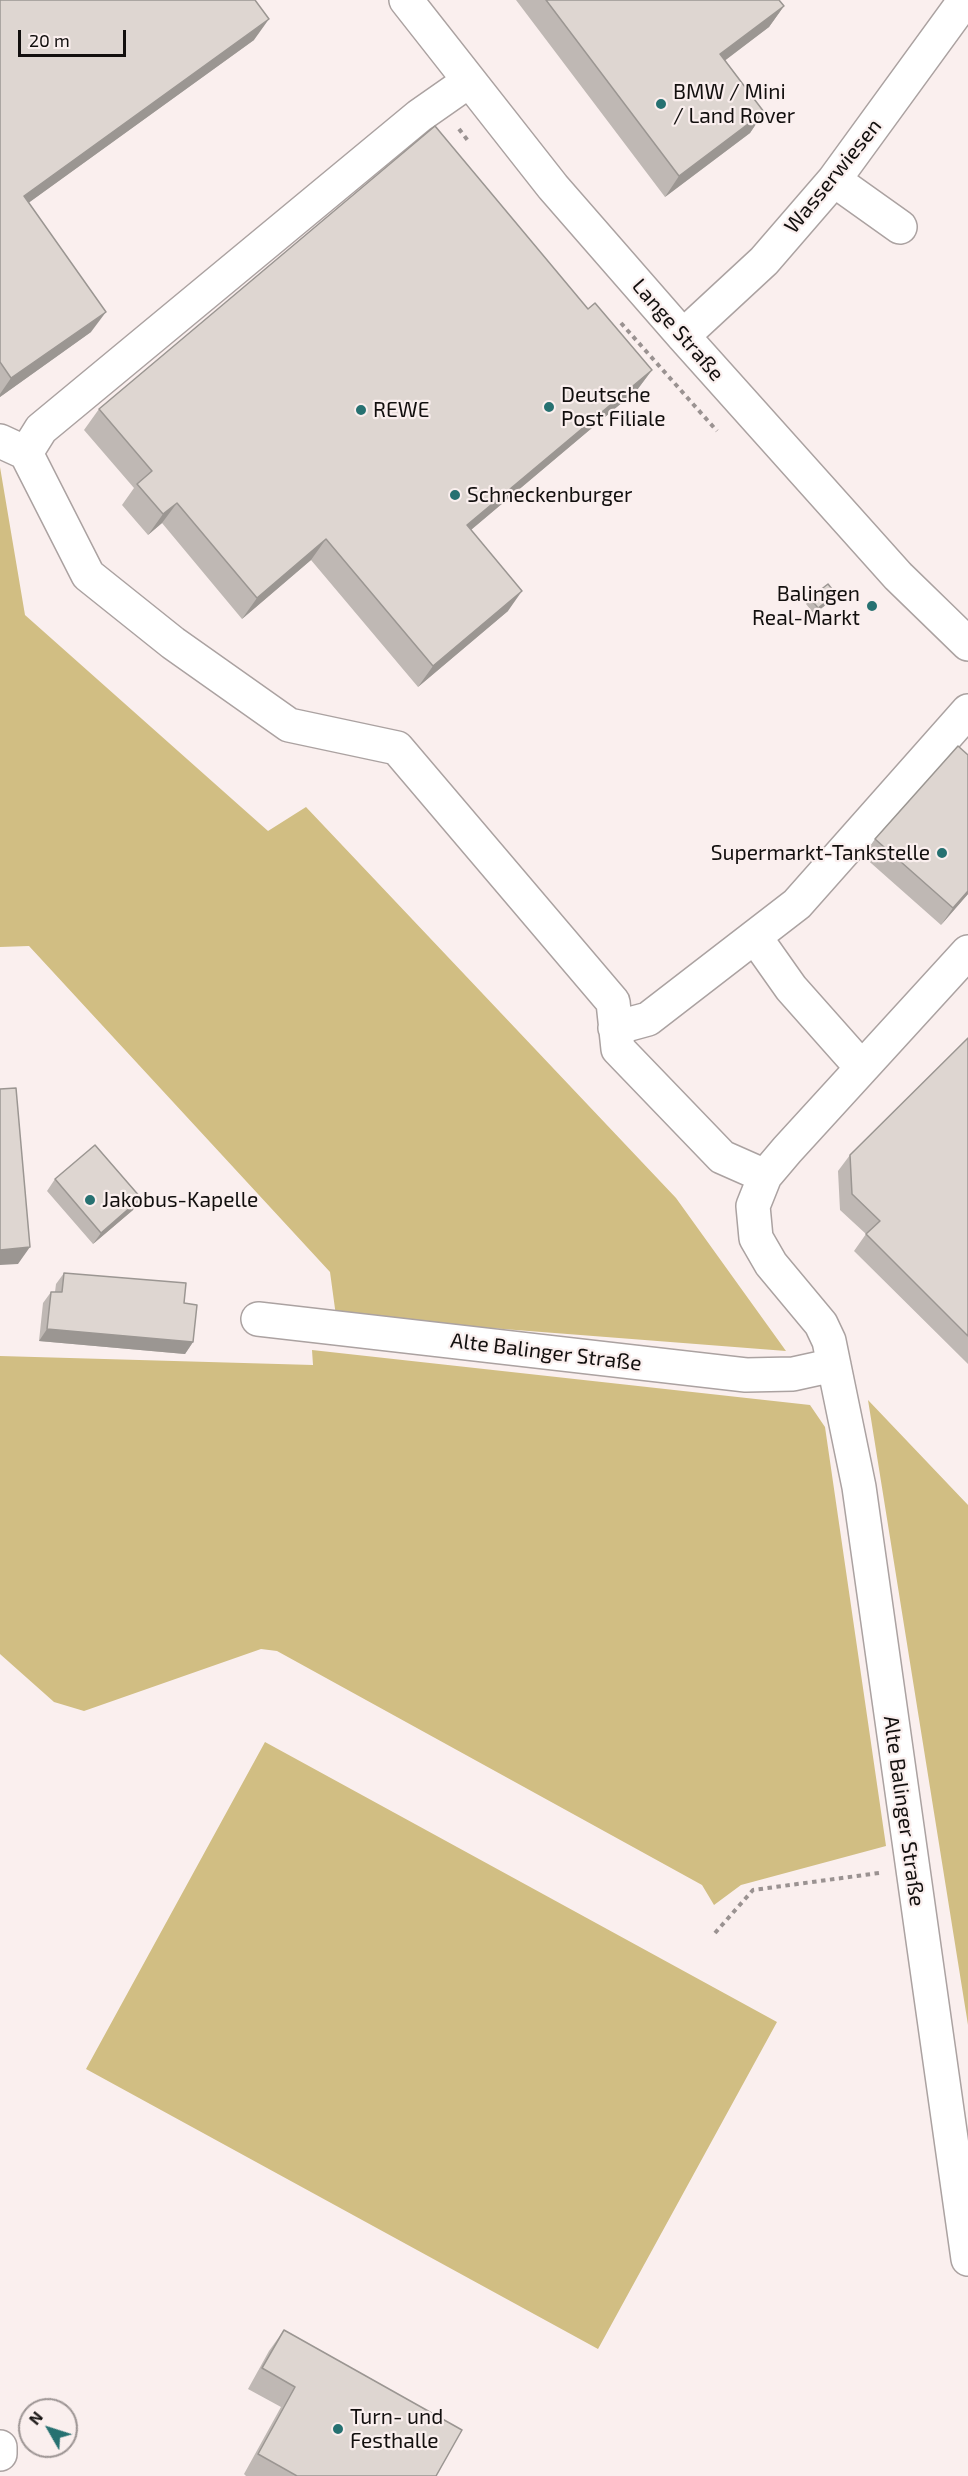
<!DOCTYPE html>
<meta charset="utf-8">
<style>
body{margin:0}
#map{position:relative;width:968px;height:2476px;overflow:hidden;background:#faefee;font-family:"Exo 2",sans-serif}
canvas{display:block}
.north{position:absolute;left:18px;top:2398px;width:60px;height:60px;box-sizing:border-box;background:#faefee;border:2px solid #9d9594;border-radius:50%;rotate:309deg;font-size:16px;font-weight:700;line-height:24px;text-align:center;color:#120f0e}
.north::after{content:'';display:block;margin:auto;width:21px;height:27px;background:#267171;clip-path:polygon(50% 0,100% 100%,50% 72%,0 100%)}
.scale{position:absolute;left:18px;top:30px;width:108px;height:27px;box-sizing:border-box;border:3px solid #120f0e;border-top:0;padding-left:8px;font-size:18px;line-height:21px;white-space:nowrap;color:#120f0e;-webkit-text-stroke:4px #faefee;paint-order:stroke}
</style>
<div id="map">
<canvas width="968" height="2476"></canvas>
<div class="north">N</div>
<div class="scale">20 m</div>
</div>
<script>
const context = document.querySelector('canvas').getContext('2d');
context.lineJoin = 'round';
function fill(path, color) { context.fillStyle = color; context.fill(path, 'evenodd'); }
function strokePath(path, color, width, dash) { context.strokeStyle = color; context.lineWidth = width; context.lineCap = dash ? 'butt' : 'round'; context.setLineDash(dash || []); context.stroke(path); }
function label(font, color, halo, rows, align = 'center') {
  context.font = font + ' "Exo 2",sans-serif'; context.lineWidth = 4.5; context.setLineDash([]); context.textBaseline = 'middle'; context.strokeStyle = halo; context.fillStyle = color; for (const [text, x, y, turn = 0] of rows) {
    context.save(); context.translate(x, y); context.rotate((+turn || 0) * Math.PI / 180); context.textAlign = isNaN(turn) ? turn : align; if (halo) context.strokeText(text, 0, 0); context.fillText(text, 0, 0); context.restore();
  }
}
fill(new Path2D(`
 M0,467L25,615L268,831L306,807L676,1198L786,1351L336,1316L330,1272L29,946L0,947Z
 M312,1350L810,1405L825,1427L886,1846L741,1885L714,1905L702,1885L277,1651L261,1649L84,1711L54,1702L0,1654V1356L313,1365Z
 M868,1400L968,1505V2025Z
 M265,1742L777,2022L598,2349L86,2069Z`), '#d1be83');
const minor = new Path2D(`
 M406,0L553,187L683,336L898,576L968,644
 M834,180L900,227
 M683,336L764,261L834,180L965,0
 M0,441L26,453L88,575L173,643L289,725L397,748L613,1002L618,1049L722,1157L765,1176
 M26,453L41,429L419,116L469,81
 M755,937L791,988L862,1068
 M968,952L787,1150L765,1176L753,1206L756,1238L771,1264L821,1324L829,1341L859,1487L968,2259
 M615,1028L648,1019L797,904L968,711
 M258,1319L746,1375L793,1374L834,1365
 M0,2447V2454`);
strokePath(minor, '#aba2a1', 36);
strokePath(new Path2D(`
 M459,129L469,142
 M621,323L717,431
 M715,1933L753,1890L879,1873`), '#9a9291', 4, [4.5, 4.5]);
strokePath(minor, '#fff', 33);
fill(new Path2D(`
 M0,0L254,40L28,203L91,332L0,397Z
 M516,0H779L784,6L769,27L725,60L764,112L750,133L665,197Z
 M588,309L652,370L637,390L471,530L508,611L418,687L311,560L242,619L162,523L148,535L122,505L134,488L84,430L99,409Z
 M836,594L832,600L814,614L806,604L810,598Z
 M875,839L968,894L941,925L863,856Z
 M968,1038V1364L854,1251L866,1234L840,1210L838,1171L850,1155Z
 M55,1179L133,1210L93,1244L47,1191Z
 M64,1273L184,1303L193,1342L185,1354L39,1341L43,1303L51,1292H55L56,1284Z
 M284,2330L436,2476H246L244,2474L281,2407L248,2389L269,2351Z`), '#bfb8b4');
fill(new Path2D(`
 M784,6L769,27L706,75L720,54Z
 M269,19L254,40L9,217L24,196Z
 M764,112L750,133L665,197L679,176Z
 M106,312L91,332L0,397V394L11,378Z
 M652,370L637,390L453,545L467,525Z
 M177,503L162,523L148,535L163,514Z
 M326,539L311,560L242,619L257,598Z
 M522,591L508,611L418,687L433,666Z
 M836,594L832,600L814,614L818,608Z
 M968,891V894L941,925L953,908Z
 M141,1198L133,1210L93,1244L101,1233Z
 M30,1247L18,1264L0,1265V1250Z
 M47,1329L193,1342L185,1354L39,1341Z`), '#9b9692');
const building = new Path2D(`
 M0,0H255L269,19L24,196L106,312L11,378L0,362Z
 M546,0H779L784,6L720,54L764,112L679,176Z
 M435,126L588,309L595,303L652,370L467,525L522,591L433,666L326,539L257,598L177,503L163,514L137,484L152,471L99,409Z
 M828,584L836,594L818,608L810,598Z
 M958,746L968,755V891L953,908L875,839Z
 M968,1038V1336L866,1234L880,1221L852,1194L850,1155Z
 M16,1088L30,1247L0,1250V1089Z
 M95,1145L141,1198L101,1233L55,1179Z
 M64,1273L186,1283L184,1303L197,1305L193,1342L47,1329L51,1292H62Z
 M284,2330L462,2430L436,2476H297L258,2454L295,2387L262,2368Z`);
fill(building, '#ded6d1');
strokePath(building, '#9b9692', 1.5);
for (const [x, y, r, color] of [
 [661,104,6,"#267171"],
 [549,407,6,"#267171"],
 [361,410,6,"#267171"],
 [455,495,6,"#267171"],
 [872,606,6,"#267171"],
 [942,853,6,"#267171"],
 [90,1200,6,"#267171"],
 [338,2429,6,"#267171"]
]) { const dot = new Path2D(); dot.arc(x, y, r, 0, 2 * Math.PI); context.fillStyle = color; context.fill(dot); strokePath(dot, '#faefee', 2); }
label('21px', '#120f0e', '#faefee', [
 ["BMW / Mini",673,92],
 ["/ Land Rover",673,116],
 ["Deutsche",561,395],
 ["Post Filiale",561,419],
 ["REWE",373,410],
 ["Schneckenburger",467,495],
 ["Balingen",860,594,"right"],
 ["Real-Markt",860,618,"right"],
 ["Supermarkt-Tankstelle",930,853,"right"],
 ["Jakobus-Kapelle",102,1200],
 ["Turn- und",350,2417],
 ["Festhalle",350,2441]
], 'left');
label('21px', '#120f0e', '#faefee', [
 ["Wasserwiesen",833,176,-51],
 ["Lange Straße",678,330,49],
 ["Alte Balinger Straße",546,1352,7],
 ["Alte Balinger Straße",904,1811,82]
]);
</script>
